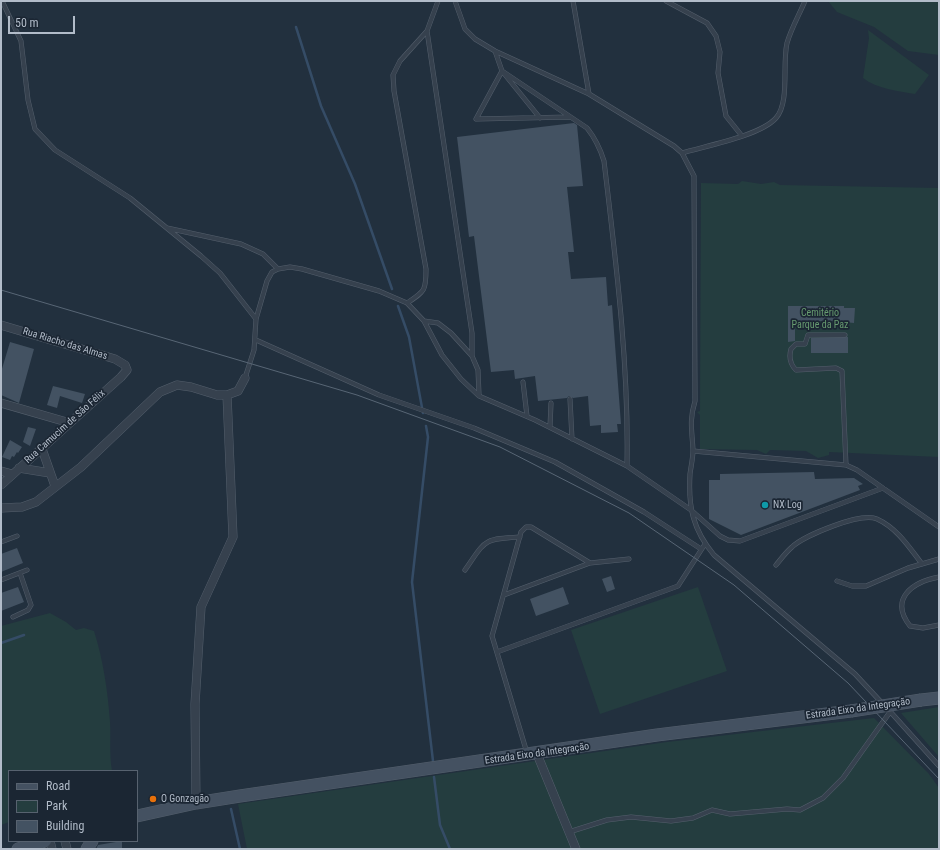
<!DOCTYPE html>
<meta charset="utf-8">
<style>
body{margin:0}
#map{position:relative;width:940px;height:850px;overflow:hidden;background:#22303e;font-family:"Roboto Condensed",sans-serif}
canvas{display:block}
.frame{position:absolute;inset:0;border:2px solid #b2bcc9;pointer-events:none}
.legend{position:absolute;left:8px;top:770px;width:130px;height:72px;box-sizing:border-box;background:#1b2633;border:1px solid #57626f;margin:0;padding:5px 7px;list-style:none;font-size:12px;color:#b2bcc9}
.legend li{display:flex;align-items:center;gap:8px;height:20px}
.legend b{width:20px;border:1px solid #57626f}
.scale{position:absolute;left:8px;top:16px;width:67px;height:18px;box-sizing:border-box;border:2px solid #b2bcc9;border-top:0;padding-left:5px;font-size:12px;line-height:14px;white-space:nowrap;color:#b2bcc9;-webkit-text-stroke:3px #1b2633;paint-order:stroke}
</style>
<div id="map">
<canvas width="940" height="850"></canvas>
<div class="frame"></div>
<ul class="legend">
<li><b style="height:5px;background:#445161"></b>Road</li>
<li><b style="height:11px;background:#243d3f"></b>Park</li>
<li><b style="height:11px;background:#435262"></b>Building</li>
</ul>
<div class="scale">50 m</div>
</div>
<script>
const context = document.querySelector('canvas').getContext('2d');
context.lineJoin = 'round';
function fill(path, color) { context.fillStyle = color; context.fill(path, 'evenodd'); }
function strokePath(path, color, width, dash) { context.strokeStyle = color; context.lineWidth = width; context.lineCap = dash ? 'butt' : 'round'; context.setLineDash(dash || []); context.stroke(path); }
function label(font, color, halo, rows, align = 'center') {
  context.font = font + ' "Roboto Condensed",sans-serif'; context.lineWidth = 3.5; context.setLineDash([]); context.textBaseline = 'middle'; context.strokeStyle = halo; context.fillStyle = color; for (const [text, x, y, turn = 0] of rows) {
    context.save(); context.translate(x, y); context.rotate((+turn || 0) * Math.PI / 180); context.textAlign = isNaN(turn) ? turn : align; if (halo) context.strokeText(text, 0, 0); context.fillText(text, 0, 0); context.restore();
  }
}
fill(new Path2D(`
 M828,1H939V55L908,51L874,27L837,12Z
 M868,30L929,75L915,94C898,91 877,89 863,78L869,38Z
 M742,181L761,184L774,182L780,185L939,188V457L829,452V455L818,458L806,451L770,450L766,454L757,450L700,449V415L697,412L700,411L701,183L738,184Z
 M698,587L727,671L600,714L571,630Z
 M50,613L66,622L76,630L84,628L94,631C103,659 108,692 110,722C111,739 109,754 112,771H9V822L1,825V626Z
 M939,707V757L901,713Z
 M874,718L929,774L939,788V849H247L238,804L667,742Z`), '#243d3f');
strokePath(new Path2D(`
 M296,27L321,106L355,184L392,289
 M398,306L409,337L423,413
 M426,426L428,437L412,582L433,761
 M1,643L24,635
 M434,777L440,825L450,849
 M231,809L240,849`), '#354c66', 2.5);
fill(new Path2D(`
 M574,123L577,125L583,186L567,187L574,252H568L571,279L606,277L608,306L612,305L621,424H617L618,432L601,433V425L590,426L588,396L573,398L569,396L567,398L538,401L535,376L515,379L514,370L491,372L474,236L469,237L457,137Z
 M788,306H844V308H855L854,323L834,321H795V341L788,342Z
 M848,337V353H811V338Z
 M10,342L34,349L19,403L1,395V372Z
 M53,386L85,394L82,403L60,396L57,408L47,405Z
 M28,427L36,429L30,446L23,442Z
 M10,440L22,447L18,453L17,452L14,457L12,456L10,460L2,457Z
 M814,472L815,479L854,478L863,484L858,486L860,490L741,535L709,519V480H720V474Z
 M17,548L23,563L1,572V554Z
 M611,576L615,589L607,592L602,579Z
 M18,587L24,602L1,611V593Z
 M563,587L569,604L536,616L530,599Z
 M122,841V848L96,849L98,845Z`), '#435262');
const lane = new Path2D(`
 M2,1L21,41L28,100L35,129L55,150L130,198L201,256L220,273L256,319
 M455,1L465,29L475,39L495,51L589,94L674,146L682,153L694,176L695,401C689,421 692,430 693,450C693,458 691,466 690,474C688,507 693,530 714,555L855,674L882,703
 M573,1L589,94
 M666,1L707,23L716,36L720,52L718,73L726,116L742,136
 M427,31L472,333V356
 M495,51L502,71L587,128C595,138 600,148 604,161C616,263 629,364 627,466
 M540,118L502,71L476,119L570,117
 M682,153C705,146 760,136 776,118C790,102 782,65 787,43C791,29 799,15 805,1
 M167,228L241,244L263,254L278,269
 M407,303C425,291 426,291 426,269L394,91L393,75L400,61L427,31L438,1
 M424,321L438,323L451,333L472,356L478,370L479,395
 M845,335H808L805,344H796L791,349C789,356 790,364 796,370L836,368L842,371L846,465
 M256,340L379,395L474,428L555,462L644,512L701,549
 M245,378L254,350L256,319L267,281L272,272L278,269L290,267L302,269L379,291L407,303L424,321L442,355L461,379L479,396L535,420L627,466L691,510L720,536L728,540L740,541L883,488
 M523,382L527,416
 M570,399L572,439
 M550,427L551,403
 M693,451L846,465L857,470L939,527
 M1,542L17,536
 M590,563L629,559
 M776,565C781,559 786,552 792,547C805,535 861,512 877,519C897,528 909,547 922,564
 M465,570C486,540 482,539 520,537
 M939,577C912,582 889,599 910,626L923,628L939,625
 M1,580L27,570
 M837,581L852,586H866L908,568L939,559
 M504,595L590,563L531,527H526L521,532L492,636L527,753
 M13,617L28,610L31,605L20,573
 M497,652L678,586L705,544
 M887,708L939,766
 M569,832L607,820L631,817L671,821L693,818L712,810L730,814L787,809L800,810L823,798L843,778L890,712`);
const street = new Path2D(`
 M1,325L115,359L125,365L127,370L121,377L1,485
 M1,403L70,423
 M42,449L55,486
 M19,468L50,473
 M1,471L12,474
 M1,508L22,507L36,502L81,467L160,392L177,385L191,387L217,395H227L238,391L245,378
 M537,754L576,849
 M196,803L195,704L201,607L233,537L227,395
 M50,841L52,849
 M65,841L67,849`);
const secondary = new Path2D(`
 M921,700L939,698
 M137,816L196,803L240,796L657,735L851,711
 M18,849L45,841
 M87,849L92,841`);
strokePath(lane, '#545f6c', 5);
strokePath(street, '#545f6c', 9);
strokePath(secondary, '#545f6c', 13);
strokePath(lane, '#36414e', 4);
strokePath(street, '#36414e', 8);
strokePath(secondary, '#445161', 12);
strokePath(new Path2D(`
 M1,290L357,395L500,447L629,513L734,585L848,683L939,779`), '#586675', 1);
const secondaryBridge = new Path2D(`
 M851,711L921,700`);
strokePath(secondaryBridge, '#545f6c', 13, []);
strokePath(secondaryBridge, '#445161', 12);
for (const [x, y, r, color] of [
 [765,505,4,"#0f9aa8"],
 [153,799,4,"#e8710a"]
]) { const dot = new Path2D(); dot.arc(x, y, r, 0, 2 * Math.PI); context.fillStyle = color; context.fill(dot); strokePath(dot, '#1b2633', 1.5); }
label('10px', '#679b70', '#1b2633', [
 ["Cemitério",820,313],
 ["Parque da Paz",820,325]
]);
label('10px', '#b2bcc9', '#1b2633', [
 ["Rua Riacho das Almas",65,344,17],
 ["Rua Camucim de São Félix",65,427,-42],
 ["Estrada Eixo da Integração",858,709,-8],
 ["Estrada Eixo da Integração",537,754,-8]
]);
label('10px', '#b2bcc9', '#1b2633', [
 ["NX Log",773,505],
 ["O Gonzagão",161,799]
], 'left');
</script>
